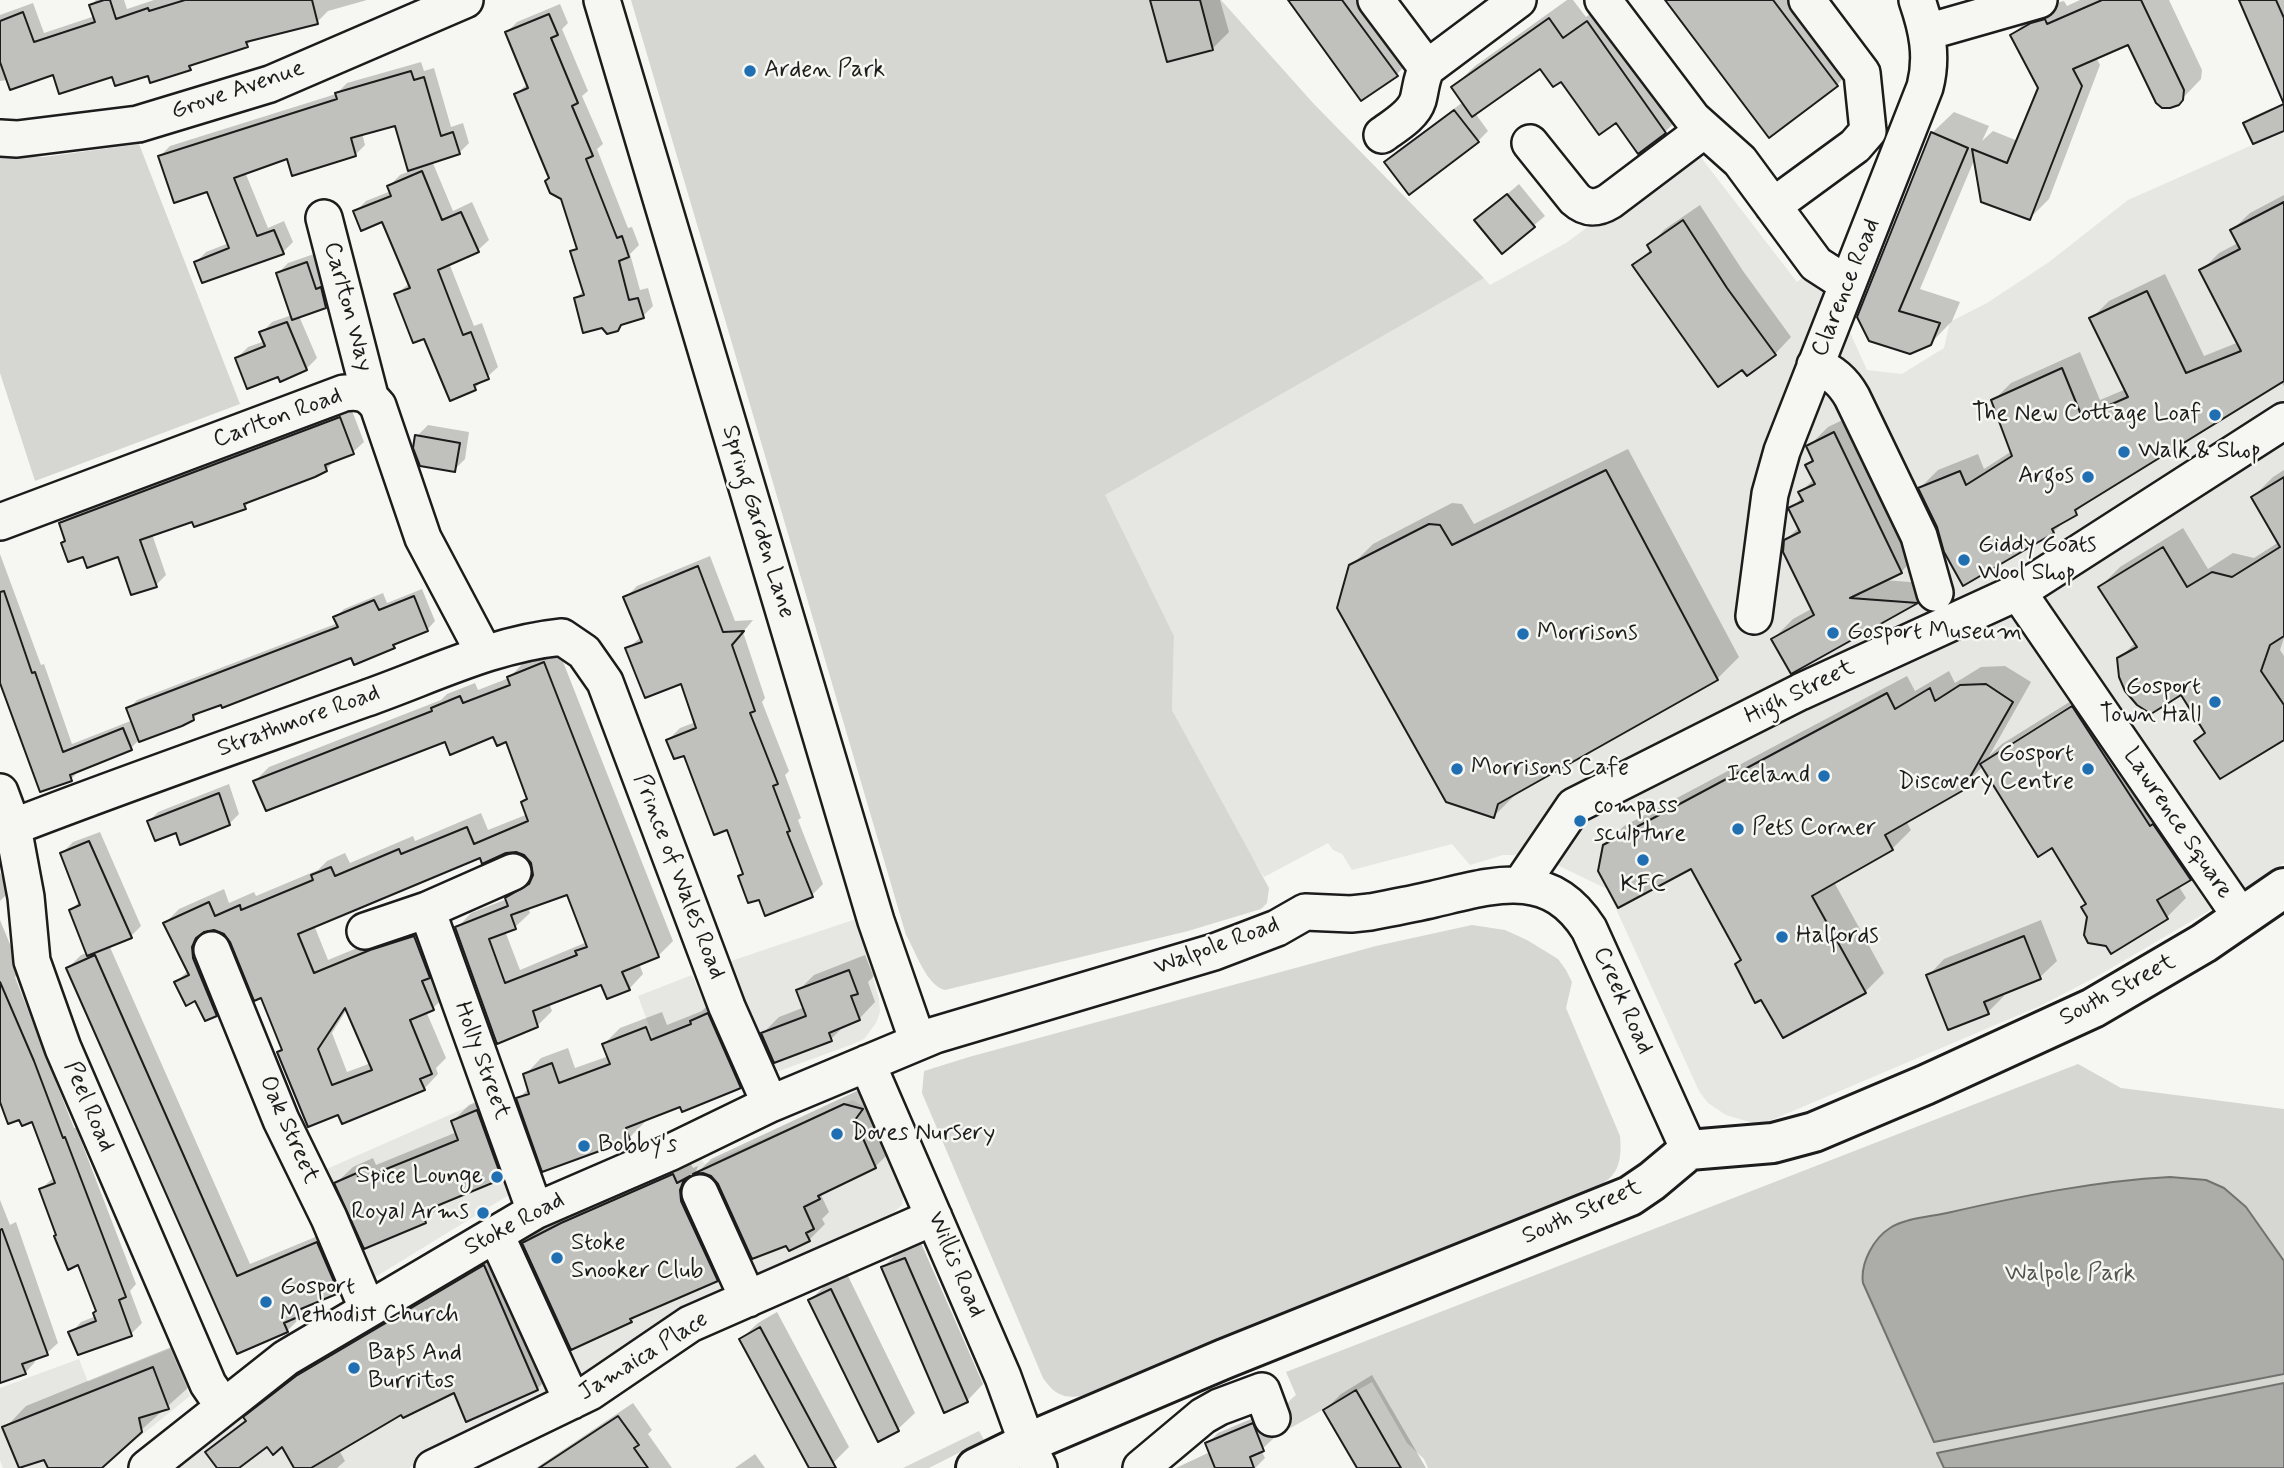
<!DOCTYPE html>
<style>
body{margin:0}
canvas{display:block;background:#f6f6f2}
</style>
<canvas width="2284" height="1468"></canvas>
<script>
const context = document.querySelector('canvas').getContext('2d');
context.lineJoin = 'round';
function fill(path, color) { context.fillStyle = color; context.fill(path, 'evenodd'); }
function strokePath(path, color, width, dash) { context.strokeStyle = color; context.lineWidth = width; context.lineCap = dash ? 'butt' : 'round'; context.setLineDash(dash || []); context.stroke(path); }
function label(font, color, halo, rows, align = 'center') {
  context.font = font + ' Mynerve,sans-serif'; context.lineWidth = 5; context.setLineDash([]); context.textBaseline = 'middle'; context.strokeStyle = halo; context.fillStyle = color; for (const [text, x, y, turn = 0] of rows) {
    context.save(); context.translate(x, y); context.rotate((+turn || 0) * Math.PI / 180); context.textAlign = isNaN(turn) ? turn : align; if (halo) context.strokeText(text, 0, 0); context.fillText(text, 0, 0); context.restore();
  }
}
fill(new Path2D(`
 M2284,131V863L2207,912L2096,977L2040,1006L1767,1122L1756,1124L1726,1115L1708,1103L1699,1091L1607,889L1555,864L1518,855H1503L1470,865L1452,844L1352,870L1342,854L1333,850L1328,843L1264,877L1248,851L1172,710L1174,636L1104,495L1484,278L1490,285L1566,243L1676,162L1699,155L1797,282L1807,274L1852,306L1847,326L1867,370L1902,374L1944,348L1950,322L1987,303L2049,262L2128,200Z
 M856,919L879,999L880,1012L876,1023L864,1039L853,1044L771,1074L728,962Z
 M692,975L741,1088L681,1113L638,996Z
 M853,1100L864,1107L904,1190L902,1205L885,1220L690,1306L580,1381L458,1439L409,1468H172L259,1394L537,1224L699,1157L705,1164Z
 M481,1101L512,1193L369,1281L320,1172Z
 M170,1349L190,1396L101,1468H3L0,1460V1388L79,1359L88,1382Z`), '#e6e6e2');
fill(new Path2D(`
 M631,0H1221L1313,103L1484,278L1105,495L1174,636L1172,710L1269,888L1267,903L1261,909L1188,931L945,990C926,985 916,952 906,935Z
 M139,144L240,404L35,481L0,373V156L44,157Z
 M1472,925L1505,930L1527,940L1558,959L1566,970L1572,982L1566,1008L1620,1136C1624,1181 1605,1183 1569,1198L1121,1380C1091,1392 1065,1412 1043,1378L922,1093L924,1071L969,1057L1376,946Z
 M2078,1064L2121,1088L2284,1109V1468H1428L1424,1459L1407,1443L1372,1382L1287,1430C1280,1416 1284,1404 1296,1395L1286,1372Z
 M979,1431L984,1440L929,1468H903Z`), '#d6d6d2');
const water = new Path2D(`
 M2170,1177L2206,1180L2224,1188L2246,1207L2284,1261V1374L1934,1442L1863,1283C1860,1263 1874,1238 1890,1228C1906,1218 1929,1217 1947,1213C2021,1196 2095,1181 2170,1177Z
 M2284,1383V1468H1944L1937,1453Z`);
fill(water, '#acaca9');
strokePath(water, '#727271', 2);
fill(new Path2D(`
 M96,0H124L127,9L154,0H367L328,11L317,22L253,39L247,45L196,62L190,68L113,75L54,73L0,81V15L33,3L44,33L95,16L91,5Z
 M1152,0H1220L1229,32L1213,48Z
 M1290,0H1370L1413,58L1397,74L1361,99Z
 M1567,0H1573L1586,17L1609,0L1687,110L1665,132L1639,152L1617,121L1562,79L1541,67L1475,113L1488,131L1478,141L1387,162L1397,151L1463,102L1453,87L1475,66Z
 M1667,0H1811L1858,63L1837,85Z
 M2080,0H2169L2202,70L2201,79L2178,103L2129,43L2096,57L2100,65L2049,199L2030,218L1975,158L1920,289L1960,302L1952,321L1930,344L1870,339L1932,133L1954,112L1989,126L1982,141L1993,131L2018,141L2039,88L2012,35L2032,16L2052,4L2064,1L2067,6Z
 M2241,0H2284V99Z
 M560,4L568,23L562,29L588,91L582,96L603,144L597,149L628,228L632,227L639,245L630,254L640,290L648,288L653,306L643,316L625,322L617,329L576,298L584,290L572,252L578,246L582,215L551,178L516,94L527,84L507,32L517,22Z
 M421,62L424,71L434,68L451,127L463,123L469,143L459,153L432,161L453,211L472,202L489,240L478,250L449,263L474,326L482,323L498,367L475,388L425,337L396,294L410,283L383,220L355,212L366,201L391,191L389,186L400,175L410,171L396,123L362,133L365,145L355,155L288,157L245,172L268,228L284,221L293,242L283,252L196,262L206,252L229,243L208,190L160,156L170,146L336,94L347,83Z
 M2272,108L2281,128L2245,123L2250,118Z
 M1519,184L1545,216L1502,252L1477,220Z
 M2284,195V386L2280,381L2093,497L2053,532L1939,527L1920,488L1938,470L1978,454L1984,469L2012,451L1993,401L2011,383L2080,352L2100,400L2126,389L2091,319L2109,301L2165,274L2204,356L2239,342L2201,271L2219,253L2238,243L2232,230L2250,213Z
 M1700,205L1743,271L1791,337L1775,354L1747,374L1634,266L1651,249L1649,246L1665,229Z
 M317,253L336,296L326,307L299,316L317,358L306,369L279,375L237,358L248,347L265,341L261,333L272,322L292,315L278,273L288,263Z
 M351,408L364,442L353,452L336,459L326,470L253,498L245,507L193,520L152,534L166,575L156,585L119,554L85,555L66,540L61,524L71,514Z
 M1855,414L1921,552L1901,572L1884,580L1935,584L1917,602L1792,672L1773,639L1793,619L1813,608L1786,540L1799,527L1791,509L1803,496L1801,492L1814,479L1807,465L1814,459L1808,447L1828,427Z
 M428,425L469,432L465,459L454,470L417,436Z
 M1628,449L1739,657L1717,679L1516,794L1494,816L1351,566L1373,544L1452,503L1462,504L1474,524Z
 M2284,470V638L2280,650L2284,656V738L2197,741L2206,731L2182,693L2119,659L2136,642L2100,587L2120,567L2183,528L2208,569L2233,553L2254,558L2279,542L2253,497L2273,477Z
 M0,554L41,665L44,664L72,744L133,720L128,709L137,700L338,623L336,617L344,609L383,593L387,603L422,589L435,621L427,630L400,640L394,647L352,656L201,710L193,718L139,740L131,748L80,770L71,779L0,678Z
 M710,556L735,621L753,620L743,632L765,698L762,702L789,771L785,775L801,818L798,820L823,884L812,895L760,898L740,876L744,872L728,828L685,753L668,740L680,728L696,722L682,682L627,649L642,636L625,598L637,586Z
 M558,649L673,941L658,956L639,963L643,974L629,989L602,983L549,1003L552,1011L537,1026L457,928L471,913L507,899L521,884L534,877L533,864L526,855L516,850L481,856L314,925L328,960L386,936L428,922L448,994L433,1008L426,1011L446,1058L436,1068L438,1074L424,1089L339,1112L279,1052L283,1048L262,996L226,933L214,928L207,929L206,932L207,943L231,1000L216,1015L176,982L189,970L165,923L179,909L224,889L229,903L254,892L256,896L318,870L327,861L345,853L350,863L413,836L415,841L481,813L488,830L528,814L523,802L528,796L507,740L494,735L446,740L255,781L269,767L441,700L447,694L475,683L478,690L509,678L523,663ZM568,892L587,942L520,970L505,931L515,927L530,913L528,907ZM195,958L208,990H205L192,959ZM347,1009L371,1063L347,1072L332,1033Z
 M2005,666L2031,682L1989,756L2002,744L2092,688L2209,859L2190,878L2178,885L2186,898L2167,917L2088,903L2053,846L1984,765L1961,789L1906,821L1911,830L1892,849L1834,882L1884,973L1865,992L1742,959L1692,867L1604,846L1624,826L1907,676L1915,691L1949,671L1955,683L1981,667ZM2079,700L2080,703L2003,752V748Z
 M229,784L239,814L229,824L177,831L149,821L158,812Z
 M100,832L141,926L131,936L109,945L250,1264L330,1231L351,1278L338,1291L310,1303L299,1314L300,1318L287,1331L238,1351L68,968L81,955L87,953L71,910L80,901L62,853L73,842Z
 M0,872L8,893L0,901Z
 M0,920L21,971L15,977L74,1128H76L136,1284L130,1291L142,1323L131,1334L79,1353L71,1333L81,1322L96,1316L97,1310L79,1263L58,1234L41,1189L54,1177L33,1120L0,1097Z
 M2041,920L2057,961L2040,977L2003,993L2004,996L1988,1012L1928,976L1944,959Z
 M865,955L874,976L868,982L875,1002L859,1019L846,1024L831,1039L763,1033L779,1017L805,1007L798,991L814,975Z
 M708,1005L756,1070L740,1086L644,1119L645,1122L629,1138L518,1099L529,1088L525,1075L541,1058L568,1048L575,1068L609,1056L604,1044L620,1028L662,1012L667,1025L702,1011Z
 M861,1089L891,1151L875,1167L827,1190L821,1195L829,1212L822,1219L825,1224L809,1240L789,1249L712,1175L698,1172L711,1159Z
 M494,1094L518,1161L501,1178L440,1203L441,1205L425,1222L336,1183L353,1167L373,1158L376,1165L457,1132L453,1121L469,1105Z
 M689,1160L693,1168L698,1166L694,1176L696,1184L732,1264L717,1280L637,1315L631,1321L524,1243L540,1228Z
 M0,1200L10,1225L16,1222L58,1343L47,1353L34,1358L35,1362L25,1373L0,1382Z
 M921,1243L983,1384L967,1401L883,1267L900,1251Z
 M500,1251L553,1373L537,1389L455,1391L402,1412L339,1450L345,1461L337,1468H296L283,1444L267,1445L237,1468H220L207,1452L246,1419L261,1402L313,1361Z
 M847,1274L915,1413L898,1429L878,1440L810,1300L827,1284Z
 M777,1312L849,1447L833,1463L824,1468H811L741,1339L758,1323Z
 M174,1346L190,1386L99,1468H50L45,1458L20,1468L5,1428L26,1406Z
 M1372,1375L1426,1468H1359L1325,1410L1341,1394Z
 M633,1403L652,1430L648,1434L672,1468H536Z
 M1263,1414L1274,1438L1261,1450L1265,1458L1255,1468H1176L1210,1452L1207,1444L1218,1433Z
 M755,1454L765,1468H735Z`), '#0003');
const building = new Path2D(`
 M104,0H110L116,19L148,8L149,11L185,0H312L318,24L246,42L248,47L189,66L191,70L150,83L148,76L115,86L112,77L59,94L53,75L10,90L0,62V21L23,12L34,42L95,22L89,5Z
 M1150,0H1200L1213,50L1167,62Z
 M1288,0H1342L1398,76L1361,101Z
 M1665,0H1773L1838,86L1769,138Z
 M2102,0H2141L2184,90L2183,100L2179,105L2170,108H2162L2156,103L2128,45L2073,69L2082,86L2030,220L1981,202L1972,149L2007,163L2038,88L2010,35L2031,23L2045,19L2047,24Z
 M2239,0H2276L2284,18V104Z
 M549,14L558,35L551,38L578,103L572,106L593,156L586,159L617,238L622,236L629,257L619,261L629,300L638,298L644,318L621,325L618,331L607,334L602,328L583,333L574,298L584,295L570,251L577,249L561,199L550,193L545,181L549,178L514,94L528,88L505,32Z
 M1549,18L1563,38L1587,21L1666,133L1638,154L1616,123L1599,135L1561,82L1553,87L1540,69L1472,117L1451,87Z
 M411,71L414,80L424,77L441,136L453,132L460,154L408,171L395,126L351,138L356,156L292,176L287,159L234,178L257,236L274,230L284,254L202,283L194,262L229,248L207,192L174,203L158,156L337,99L335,93Z
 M2284,104V131L2253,144L2243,123Z
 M1454,110L1479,142L1409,195L1384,162Z
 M1931,132L1968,148L1899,311L1940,323L1931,345L1910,354L1869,341L1857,317Z
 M422,171L442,220L461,212L479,252L438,270L463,335L471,332L489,379L474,385L476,390L450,401L424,339L413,343L394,294L410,288L382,222L361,231L353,211L391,196L387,186Z
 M1507,194L1535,227L1502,254L1474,220Z
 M2284,202V381L2075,510L2077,515L2052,529L2054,533L1963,586L1944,552L1937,527L1918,488L1960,471L1966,485L2012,456L1991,400L2062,368L2082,417L2128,397L2089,318L2147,291L2186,373L2241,351L2199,270L2240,249L2230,230Z
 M1683,220L1727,288L1776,355L1747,376L1742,370L1718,387L1632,265L1651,252L1647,245Z
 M307,262L316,289L321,287L326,308L292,320L276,273Z
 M287,322L307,370L280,382L278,377L247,389L235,358L265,346L259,332Z
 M340,417L354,454L325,465L327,471L315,477L244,504L246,509L194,527L192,522L140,540L157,587L131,595L118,557L87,568L83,557L68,562L61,543L65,541L59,523Z
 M1834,432L1902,573L1850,598L1918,603L1791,674L1771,639L1814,615L1783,552L1784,540L1800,532L1788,508L1803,501L1798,492L1815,484L1805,465L1813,461L1806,446Z
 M415,435L460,443L455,472L420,466L413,448Z
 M1606,470L1718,680L1498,804L1494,818L1446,802L1337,608L1349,565L1429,524L1440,525L1452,545Z
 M2284,477V636L2270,645L2261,671L2284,705V740L2220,779L2194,741L2205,733L2181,695L2151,714L2137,705L2125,691L2119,677L2117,658L2137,647L2098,587L2163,547L2187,587L2212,572L2232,577L2280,547L2251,497Z
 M698,566L723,632L744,631L732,645L755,711L750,713L778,784L773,786L790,831L787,832L813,897L765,916L759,900L748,903L738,876L743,874L727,830L714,835L684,756L674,759L666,740L696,728L681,684L645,698L625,648L642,642L623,597Z
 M4,591L32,673L35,672L63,752L123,728L132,750L70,775L72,781L40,792L0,683V592Z
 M414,596L428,631L393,645L395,648L354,665L351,658L222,708L221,705L193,715L194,720L182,726L139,742L126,708L338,627L333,617L374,600L379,610Z
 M544,662L659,957L622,972L630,990L607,999L601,985L533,1011L538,1027L497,1044L455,927L508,906L505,898L529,884L533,875L531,863L524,855L516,852L506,853L482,864L480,858L298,934L314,973L370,950L414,936L430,978L422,981L434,1010L410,1020L432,1074L420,1079L425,1090L342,1124L338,1115L308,1127L277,1052L282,1050L261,998L254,1001L230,942L224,934L214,930L204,932L196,938L192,947L193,958L217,1016L205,1021L195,1001L186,1006L174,982L189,975L163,923L209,902L215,916L240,905L241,910L313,880L311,875L331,867L335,876L399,849L401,854L467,827L474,844L528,821L521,802L527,799L506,742L497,746L493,737L450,755L445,742L266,811L253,781L432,711L431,708L460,696L463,703L510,685L507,677ZM567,895L587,947L575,951L577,955L505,983L489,939L516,929L511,915ZM345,1008L372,1070L332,1085L318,1049Z
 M1986,684L2013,702L1962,791L1885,835L1893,850L1812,896L1866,993L1783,1038L1761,1000L1755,1003L1735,964L1741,960L1691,869L1618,908L1598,871L1603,845L1887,693L1895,709L1930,688L1935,701L1960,685Z
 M2072,706L2150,826L2153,824L2191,880L2157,900L2168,919L2111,954L2106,946L2088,943L2084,935L2087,917L2081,907L2086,904L2052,848L2038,857L1980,764Z
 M219,793L230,825L180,845L176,833L155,841L147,821Z
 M89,841L132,938L87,956L69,910L80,905L60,853Z
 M2024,936L2041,979L1984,1002L1989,1014L1948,1030L1926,975Z
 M95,955L237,1276L317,1242L339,1293L296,1311L298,1317L284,1323L288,1332L237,1354L66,968Z
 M849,970L858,994L851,996L860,1020L829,1033L832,1041L774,1063L761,1033L806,1016L796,990Z
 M0,982L34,1061L63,1138L65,1137L126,1297L119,1300L132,1336L78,1355L68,1332L96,1321L93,1313L96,1311L78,1265L68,1270L54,1236L56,1235L39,1189L55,1183L32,1122L22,1126L19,1120L8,1124L0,1102Z
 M708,1013L741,1088L682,1112L680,1107L626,1128L630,1140L542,1172L516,1098L529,1094L523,1074L552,1063L559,1083L610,1064L602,1044L646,1027L651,1040L691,1024L690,1021Z
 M844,1104L863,1109L855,1120L876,1168L818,1196L820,1199L804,1207L814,1229L806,1233L810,1241L789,1251L786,1246L752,1259L718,1184L711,1176L703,1173L693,1174Z
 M477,1110L502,1179L422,1212L426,1223L364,1249L334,1183L357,1173L359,1180L458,1140L451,1121Z
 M673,1174L677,1183L690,1176L683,1182L680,1190L681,1201L718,1281L630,1319L632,1322L571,1350L522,1243L561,1223Z
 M2,1229L48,1355L22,1364L26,1374L0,1383V1230Z
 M905,1258L968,1402L944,1413L881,1267Z
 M484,1265L538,1390L466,1422L454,1393L403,1418L401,1415L311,1468H294L282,1447L273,1455L267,1447L239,1468H217L205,1452L246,1421L243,1417L296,1376Z
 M831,1289L899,1431L878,1442L808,1300Z
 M760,1327L836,1468H809L739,1339Z
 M153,1367L169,1409L139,1418L142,1432L102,1468H48L44,1460L19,1468L2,1427Z
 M1356,1390L1401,1468H1357L1323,1410Z
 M618,1416L639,1445L634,1448L648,1468H539Z
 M1253,1423L1264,1451L1250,1457L1254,1468H1215L1205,1443Z`);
fill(building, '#c0c0bd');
strokePath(building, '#1c1c1c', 2);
const minor = new Path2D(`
 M602,0L876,921L918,1042
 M1376,0L1427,68
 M1603,0L1693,119L1740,161L1816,264L1847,284
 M1927,32L2039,0
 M1382,135C1394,126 1413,116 1418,100C1421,89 1421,78 1427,68L1518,0
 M0,138L17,139L138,124L270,84L465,0
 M1530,143L1575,199C1586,209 1597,209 1610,201L1704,130
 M1773,206L1855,146L1868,131L1862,73L1807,0
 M324,218L370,396
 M1815,365C1832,372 1843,381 1852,397L1919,536L1935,593
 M0,522L344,393C360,391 368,393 378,406L423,538L484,653
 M2018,592L2241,917
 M1754,616L1770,494L1782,451L1925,87C1933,56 1927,29 1917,0
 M0,792L13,827L26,897L32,961L63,1048L208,1384L223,1406
 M13,827C129,782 247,741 364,699C430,676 492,644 562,637L584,652L605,682L727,1007L770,1104
 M1521,884L1574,806L1800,692L2018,592L2284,421
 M427,910L535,1211
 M365,931L427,910L513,872
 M212,950L281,1120L329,1218L367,1308
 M867,1063L1003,1377L1027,1443L1039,1468
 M700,1193L748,1299
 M496,1235L572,1401
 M147,1468L286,1358L535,1211L669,1153L770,1104L935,1035L1214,952L1277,928L1305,912L1351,914L1370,912C1391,908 1413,904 1434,899C1494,885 1549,866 1589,929L1689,1150
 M433,1468L590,1392L690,1324L934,1217
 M1141,1468L1203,1416L1219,1407L1262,1391L1272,1418`);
const major = new Path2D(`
 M976,1468L1027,1443L1224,1359L1630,1196L1652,1181L1689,1150L1773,1143L1814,1132L1925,1085L2093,1008L2204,943L2284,888`);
strokePath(minor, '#1c1c1c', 40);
strokePath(major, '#1c1c1c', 44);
strokePath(minor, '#f6f6f2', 35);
strokePath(major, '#f6f6f2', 38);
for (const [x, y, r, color] of [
 [750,71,7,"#1f6fb2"],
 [2215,415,7,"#1f6fb2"],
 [2124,452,7,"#1f6fb2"],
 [2088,477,7,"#1f6fb2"],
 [1964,560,7,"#1f6fb2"],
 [1833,633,7,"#1f6fb2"],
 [1523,634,7,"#1f6fb2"],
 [2215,702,7,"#1f6fb2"],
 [1457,769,7,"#1f6fb2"],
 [2088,769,7,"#1f6fb2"],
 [1824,776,7,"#1f6fb2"],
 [1580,821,7,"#1f6fb2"],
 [1738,829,7,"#1f6fb2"],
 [1643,860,7,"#1f6fb2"],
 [1782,937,7,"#1f6fb2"],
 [837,1134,7,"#1f6fb2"],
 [584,1146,7,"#1f6fb2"],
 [497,1177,7,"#1f6fb2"],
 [483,1213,7,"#1f6fb2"],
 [557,1258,7,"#1f6fb2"],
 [266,1302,7,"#1f6fb2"],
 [354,1368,7,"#1f6fb2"]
]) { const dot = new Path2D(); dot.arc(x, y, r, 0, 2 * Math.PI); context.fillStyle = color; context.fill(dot); strokePath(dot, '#f6f6f2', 2.5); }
label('24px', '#1c1c1c', '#f6f6f2', [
 ["Arden Park",764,71],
 ["The New Cottage Loaf",2201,415,"right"],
 ["Walk & Shop",2138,452],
 ["Argos",2074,477,"right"],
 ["Giddy Goats",1978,546],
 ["Wool Shop",1978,574],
 ["Gosport Museum",1847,633],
 ["Morrisons",1537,634],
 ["Gosport",2201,688,"right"],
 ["Town Hall",2201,716,"right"],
 ["Gosport",2074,755,"right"],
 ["Discovery Centre",2074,783,"right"],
 ["Morrisons Cafe",1471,769],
 ["Iceland",1810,776,"right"],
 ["compass",1594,807],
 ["sculpture",1594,835],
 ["Pets Corner",1752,829],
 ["KFC",1643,886,"center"],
 ["Halfords",1796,937],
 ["Doves Nursery",851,1134],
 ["Bobby's",598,1146],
 ["Spice Lounge",483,1177,"right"],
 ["Royal Arms",469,1213,"right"],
 ["Stoke",571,1244],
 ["Snooker Club",571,1272],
 ["Gosport",280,1288],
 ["Methodist Church",280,1316],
 ["Baps And",368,1354],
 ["Burritos",368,1382]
], 'left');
label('24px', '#1c1c1c', '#f6f6f2', [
 ["Grove Avenue",238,91,-19],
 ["Clarence Road",1847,288,-68],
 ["Carlton Way",347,307,75],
 ["Carlton Road",278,419,-20],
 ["Spring Garden Lane",757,522,73],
 ["High Street",1800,693,-26],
 ["Strathmore Road",299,722,-20],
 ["Lawrence Square",2177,824,56],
 ["Prince of Wales Road",678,877,69],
 ["Walpole Road",1217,947,-20],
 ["South Street",2118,991,-28],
 ["Creek Road",1622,1001,66],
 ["Holly Street",481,1061,70],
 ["Peel Road",88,1107,67],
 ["Oak Street",288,1130,66],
 ["South Street",1582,1213,-24],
 ["Stoke Road",515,1225,-28],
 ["Willis Road",955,1265,67],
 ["Jamaica Place",644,1357,-32]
]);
label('24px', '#545453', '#f6f6f2', [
 ["Walpole Park",2070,1275]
]);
</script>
